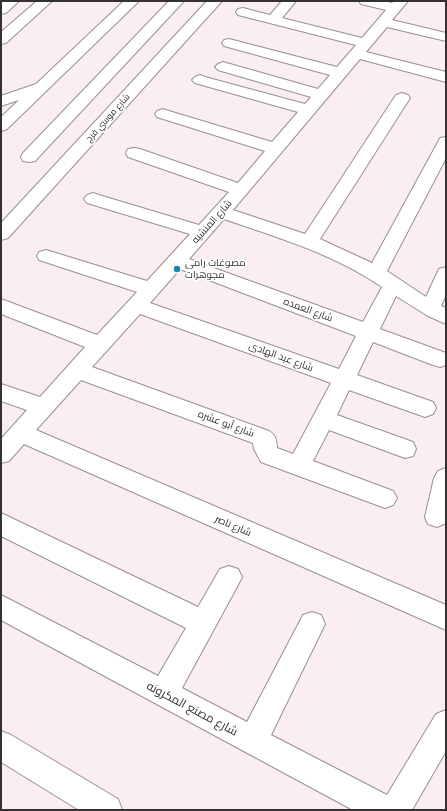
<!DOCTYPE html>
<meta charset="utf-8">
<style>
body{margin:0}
#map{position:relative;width:447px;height:811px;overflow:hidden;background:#faeef0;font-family:"Noto Sans",sans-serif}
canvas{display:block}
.frame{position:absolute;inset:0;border:2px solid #353031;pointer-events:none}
</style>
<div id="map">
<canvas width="447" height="811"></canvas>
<div class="frame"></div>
</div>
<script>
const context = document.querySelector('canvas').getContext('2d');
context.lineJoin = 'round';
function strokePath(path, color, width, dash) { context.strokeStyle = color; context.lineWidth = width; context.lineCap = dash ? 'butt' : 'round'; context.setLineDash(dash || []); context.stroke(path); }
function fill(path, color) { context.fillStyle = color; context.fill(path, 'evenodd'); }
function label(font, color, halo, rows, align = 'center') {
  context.font = font + ' "Noto Sans",Cairo,sans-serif'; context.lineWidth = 3.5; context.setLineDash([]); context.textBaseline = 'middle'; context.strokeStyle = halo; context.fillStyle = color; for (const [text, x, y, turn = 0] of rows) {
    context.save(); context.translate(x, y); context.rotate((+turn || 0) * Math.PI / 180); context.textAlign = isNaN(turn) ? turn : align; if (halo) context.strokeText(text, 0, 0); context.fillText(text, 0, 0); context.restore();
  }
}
const minor = new Path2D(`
 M4,1H19L6,13L1,14V3Z
 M37,1H52L6,43L1,44V32Z
 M124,1H139L7,129L1,131V117L19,100L1,106V96L36,84Z
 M169,1H184L35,161L29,162L23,161L21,157L23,153Z
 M207,1H222L8,238L1,240V223Z
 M282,1H296L282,18L362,38L386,10L361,4L359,1H383L392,3L394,1H408L392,20L446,33V41L387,27L366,52L446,72V82L360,59L233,210L305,234L396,95L402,93L408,95L410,98L320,239L372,263L438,142L440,138L446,137V158L387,271L426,297L439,269L446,267V295L441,306L446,308V324L428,316L396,296L380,329L446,353V365L440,367L433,365L373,342L357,375L433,402L436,408L433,414L425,417L349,390L337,415L413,442L416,449L413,456L405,458L329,430L313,461L393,491L397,498L393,505L385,508L261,462L254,449L253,443L81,380L36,430L446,605V630L24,444L9,461L1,463V439L27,410L1,401V384L40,397L85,347L1,314V299L97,335L137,292L39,260L37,256L39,252L46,250L147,281L190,234L87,203L84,199L87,195L93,193L99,195L199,225L229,192L128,157L126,153L128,149L134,148L140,149L238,183L265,151L157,117L155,114L157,111L163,109L169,111L272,142L298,112L195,83L192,80L195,77L200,75L205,77L305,104L311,97L218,70L215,67L218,64L223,62L318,89L330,75L224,46L222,43L224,40L229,39L337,67L356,45L238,15L236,12L238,9L243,8L270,15ZM224,219C279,238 334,254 382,287L363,322L189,259ZM180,269L356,336L339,369L150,303ZM140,314L331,383L293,454L277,448C276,440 277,436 269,431L92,367Z
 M446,468V523L437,527L428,524L425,517L434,478L438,471Z
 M1,513L198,607L220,569L229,566L238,569L242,577L238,585L182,688L247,722L303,615L312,612L321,615L325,624L271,735L387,795L436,714L446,710V751L412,810H353L1,620V595L158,676L186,628L1,536Z
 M1,731L11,735L118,799L122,810H79L1,762Z`);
strokePath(minor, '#9a8f91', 2);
fill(minor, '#fff');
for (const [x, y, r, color] of [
 [177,269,4,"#1388ac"]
]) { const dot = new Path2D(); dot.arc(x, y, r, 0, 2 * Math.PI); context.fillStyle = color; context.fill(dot); strokePath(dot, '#fff', 1.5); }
label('9px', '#353031', '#fff', [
 ["شارع موسي فرج",108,118,-48]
]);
label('10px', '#353031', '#fff', [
 ["شارع المنشيه",212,222,-48],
 ["شارع العمده",308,310,20],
 ["شارع عبد الهادى",281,357,20],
 ["شارع أبو عشره",226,424,20],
 ["شارع ناصر",233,526,23]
]);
label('10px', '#353031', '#fff', [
 ["مصوغات رامى",185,263],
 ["مجوهرات",185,275]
], 'left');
label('12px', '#353031', '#fff', [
 ["شارع مصنع المكرونه",192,709,28]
]);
</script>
